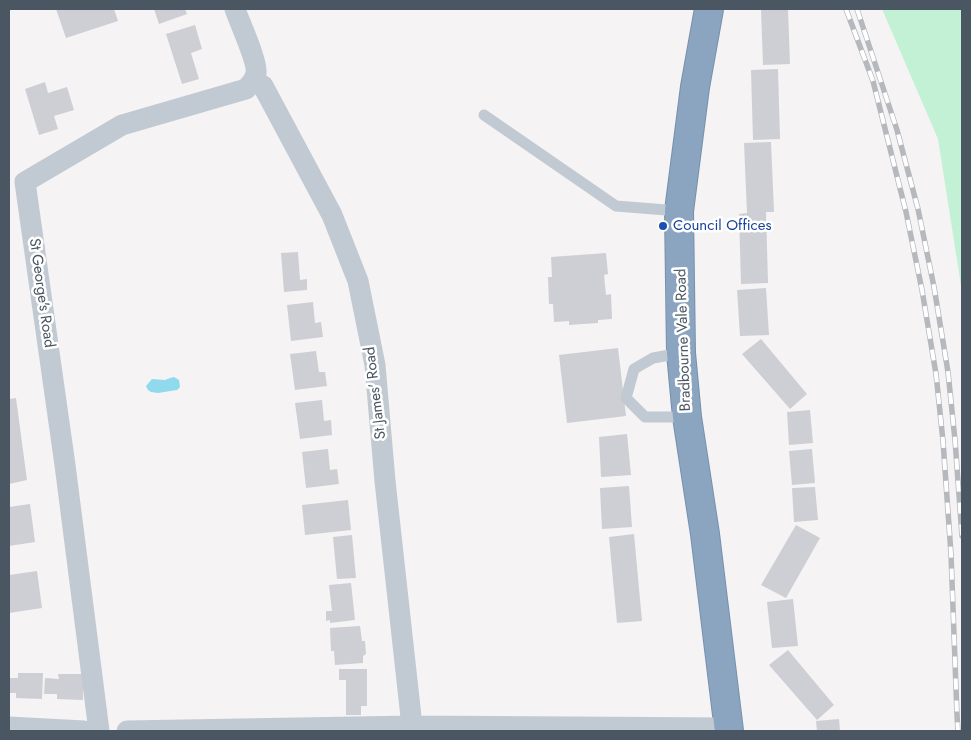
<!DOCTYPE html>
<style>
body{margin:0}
#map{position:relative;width:971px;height:740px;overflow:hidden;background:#f5f3f3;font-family:Jost,sans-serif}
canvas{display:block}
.frame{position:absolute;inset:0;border:10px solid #4a5661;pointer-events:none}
</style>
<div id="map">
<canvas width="971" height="740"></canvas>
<div class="frame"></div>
</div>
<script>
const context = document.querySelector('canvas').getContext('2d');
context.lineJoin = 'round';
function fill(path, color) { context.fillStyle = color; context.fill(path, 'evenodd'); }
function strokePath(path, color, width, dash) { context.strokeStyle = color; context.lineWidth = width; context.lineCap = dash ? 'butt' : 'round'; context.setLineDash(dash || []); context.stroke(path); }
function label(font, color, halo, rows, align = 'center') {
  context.font = font + ' Jost,sans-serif'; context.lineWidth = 5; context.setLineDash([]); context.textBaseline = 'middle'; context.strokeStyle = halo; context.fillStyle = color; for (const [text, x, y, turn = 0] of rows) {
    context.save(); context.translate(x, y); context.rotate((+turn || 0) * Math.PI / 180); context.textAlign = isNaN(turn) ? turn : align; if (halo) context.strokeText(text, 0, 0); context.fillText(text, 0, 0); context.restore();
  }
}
fill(new Path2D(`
 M882,9H962V292L938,139Z`), '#c3f1d5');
fill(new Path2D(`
 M174,377L179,380L180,387L177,390L158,393L151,392L148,390L146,386L152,379L165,380L170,378Z`), '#90daee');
fill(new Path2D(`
 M56,9H114L118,21L66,38Z
 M154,9H185L187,14L159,24Z
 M761,9H788L790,64L763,65Z
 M195,25L202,49L191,53L199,79L182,84L166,34Z
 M778,69L780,139L753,140L751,70Z
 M45,82L48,93L67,87L74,110L54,116L58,129L39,135L25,89Z
 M771,142L774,212H766L768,283L741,284L739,214L747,213L744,143Z
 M298,252L300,280L307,279V290L284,292L281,253Z
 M606,253L608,274L604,275L606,295L611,294L612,319L598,320V323L569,325V321L554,322L553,304H549L548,277H552L551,257Z
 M766,288L769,335L740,336L737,290Z
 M313,302L315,323L321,322L323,337L291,341L287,305Z
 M761,339L807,394L790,409L742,354Z
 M618,348L626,416L567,423L559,355Z
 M316,351L319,372H325L327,386L295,390L290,354Z
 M16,398L27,480L9,484V399Z
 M322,400L324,421L331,420L332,435L300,439L295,403Z
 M810,410L813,443L789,445L787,412Z
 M627,434L631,475L601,477L599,437Z
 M328,449L330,470L337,469L339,484L306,488L302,452Z
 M812,449L815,483L792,485L789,451Z
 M629,486L632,527L602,529L600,488Z
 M815,487L818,520L794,522L792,488Z
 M348,500L351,530L305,535L302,505Z
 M30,504L35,542L9,546V507Z
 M796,525L820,538L786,598L761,585Z
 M634,534L642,621L617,623L609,537Z
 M352,535L356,578L337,579L333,537Z
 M37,571L42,608L9,613V575Z
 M351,583L355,620L330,623V620L326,621V611H332L329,585Z
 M793,599L798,646L772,648L767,602Z
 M360,626L362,641H365L366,654L363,656V663L335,665L334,651H331L330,628Z
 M788,650L834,705L817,720L769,665Z
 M339,669H367V706H361V715H346V680H339Z
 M18,673H43L42,699L16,698V693H9V678H18Z
 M58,674H83V700L57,699V694H44L45,678L59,679Z
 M839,719L840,731H817L816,721Z`), '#cdcfd5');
const highway = new Path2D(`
 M709,9L695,87L679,211L681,353L687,417L705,534L729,731`);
strokePath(highway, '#7690ad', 30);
strokePath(new Path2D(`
 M484,115L616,206L679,211
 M681,353L653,358L634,369L626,398L645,417H687`), '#c1cad2', 11);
strokePath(new Path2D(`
 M254,81L263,86L332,215L358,281L375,365L385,481L412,726L410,731
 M9,727L84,731
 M99,731L65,465L25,182L122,125L246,89C251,84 255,80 256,73C258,62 239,21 235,9
 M127,731L412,726L729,728`), '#c1cad2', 21);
strokePath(highway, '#8ba5c1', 28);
const rail = new Path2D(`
 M846,9L873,81L906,212L922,290L936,374L943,441L951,554L957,715L958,731
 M857,9L897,130L918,209L934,287L948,372L955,440L962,536`);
strokePath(rail, '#b5b8bd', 5.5);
strokePath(rail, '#fff', 4, [11]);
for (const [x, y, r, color] of [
 [663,226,5,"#1a4fb4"]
]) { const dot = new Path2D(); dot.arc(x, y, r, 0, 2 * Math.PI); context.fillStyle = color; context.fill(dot); strokePath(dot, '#fff', 2); }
label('15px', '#164399', '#fff', [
 ["Council Offices",673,226]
], 'left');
label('15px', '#4a5661', '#fff', [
 ["St George's Road",41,293,82],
 ["Bradbourne Vale Road",684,340,-92],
 ["St James' Road",376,393,-97]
]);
</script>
